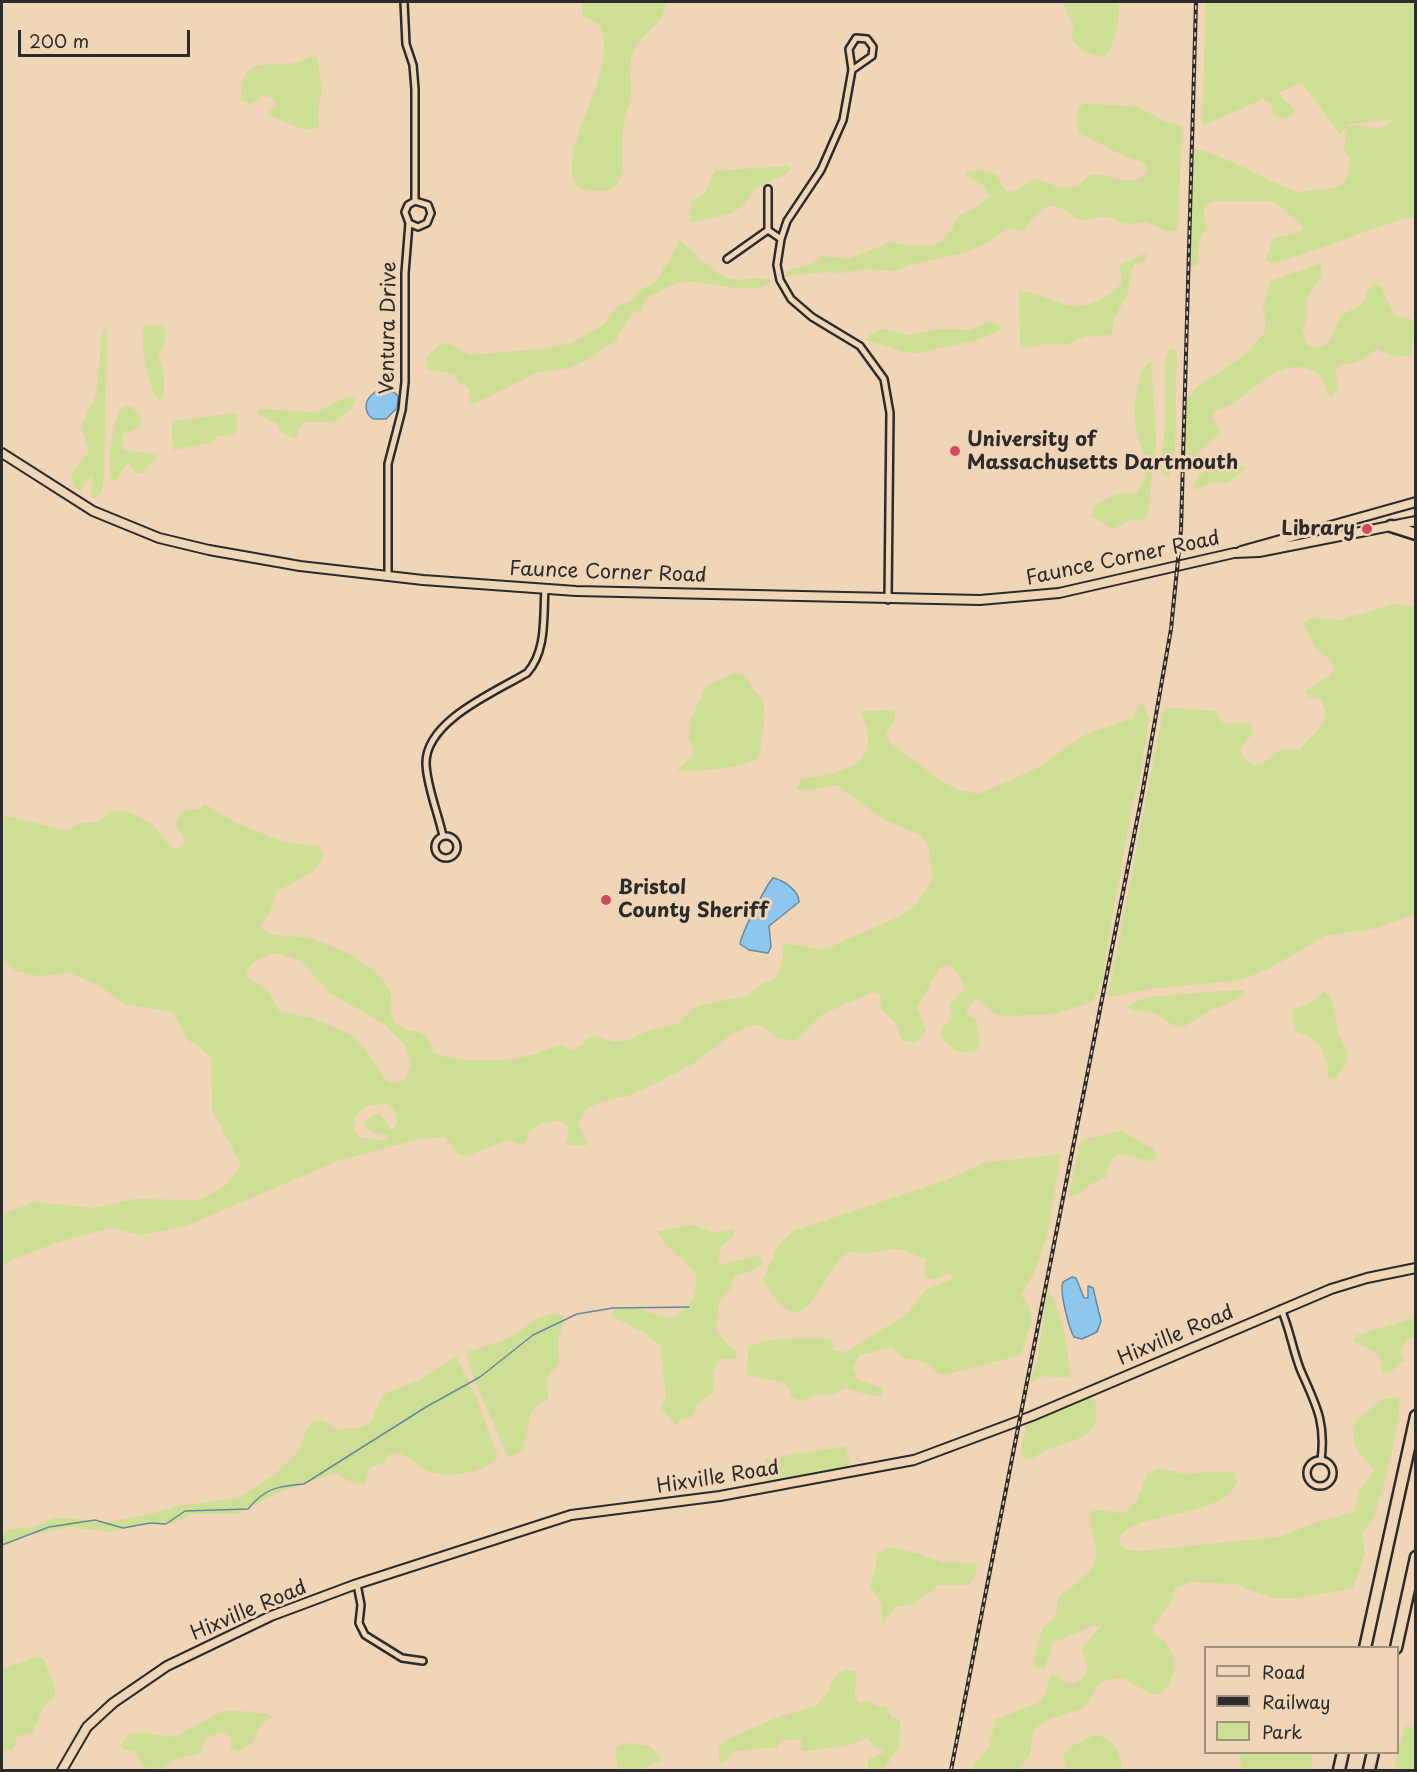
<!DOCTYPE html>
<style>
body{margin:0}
#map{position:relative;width:1417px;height:1772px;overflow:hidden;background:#f0d5b7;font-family:"Playpen Sans",sans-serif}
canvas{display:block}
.frame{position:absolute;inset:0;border:3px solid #2b2b2b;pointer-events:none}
.legend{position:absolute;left:1204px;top:1646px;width:195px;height:108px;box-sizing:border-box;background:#f0d5b7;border:2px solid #a1917f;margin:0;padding:8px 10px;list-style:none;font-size:18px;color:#2b2b2b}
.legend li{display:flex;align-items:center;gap:12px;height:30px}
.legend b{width:30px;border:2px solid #a1917f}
.scale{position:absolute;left:18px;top:30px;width:172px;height:27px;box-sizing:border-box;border:3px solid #2b2b2b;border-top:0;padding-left:8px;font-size:18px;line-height:21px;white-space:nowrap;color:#2b2b2b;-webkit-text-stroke:4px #f0d5b7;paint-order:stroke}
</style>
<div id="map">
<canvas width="1417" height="1772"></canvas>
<div class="frame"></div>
<ul class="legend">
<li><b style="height:8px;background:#f0d5b7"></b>Road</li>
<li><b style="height:8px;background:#2b2b2b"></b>Railway</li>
<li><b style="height:16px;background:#cddf94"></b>Park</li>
</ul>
<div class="scale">200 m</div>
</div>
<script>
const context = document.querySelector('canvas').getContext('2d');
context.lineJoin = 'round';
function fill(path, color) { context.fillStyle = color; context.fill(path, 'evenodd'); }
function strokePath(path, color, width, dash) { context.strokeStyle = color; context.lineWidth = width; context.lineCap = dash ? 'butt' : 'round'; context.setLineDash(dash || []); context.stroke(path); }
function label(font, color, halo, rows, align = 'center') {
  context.font = font + ' "Playpen Sans",sans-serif'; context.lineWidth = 6; context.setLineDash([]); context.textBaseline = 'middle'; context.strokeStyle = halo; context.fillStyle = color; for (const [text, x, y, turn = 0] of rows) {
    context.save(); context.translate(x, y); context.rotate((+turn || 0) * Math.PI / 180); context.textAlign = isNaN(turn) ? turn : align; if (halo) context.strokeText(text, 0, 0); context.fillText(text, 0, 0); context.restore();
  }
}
fill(new Path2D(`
 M583,2H666C661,34 637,31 631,59C628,73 633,87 630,101C628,110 624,118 623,128C619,161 636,203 579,188C549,154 625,69 598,23L582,15Z
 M1062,2H1119C1120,19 1116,44 1104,57L1083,51L1072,41L1073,25Z
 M1206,2H1415V216C1366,228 1320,252 1271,263L1266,260L1273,239L1299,232L1303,227C1301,224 1277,204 1273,201C1253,202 1233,201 1213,201L1203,208L1207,229L1200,237L1197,265L1191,268L1189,155L1194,149C1227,155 1265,181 1298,192C1303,194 1306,190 1311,190C1338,189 1348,189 1350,159L1344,150L1347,128L1340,134L1302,83L1278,93L1296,111L1287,119L1273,115L1271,103L1263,99L1202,126ZM1395,119L1378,129L1355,125L1347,127L1350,124Z
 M310,57H317L322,92L318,110L319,127C303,136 285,120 269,115L268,112L277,105L272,97L262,96L251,104L241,100C240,44 282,76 310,57Z
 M1084,103L1138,107L1164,121L1182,126L1178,223L1176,231H1165L1146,221C1118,229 1121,217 1101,217C1093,217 1087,222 1078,219C1072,217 1068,212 1063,209C1043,198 1032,220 1023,232L1008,228L989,242L967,252L909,265L896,271L867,269L841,273L826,272L786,276L788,270L811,264L822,256L848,259L891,242L913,246L934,245L941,242L951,231L958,216L977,207L989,197L984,186L966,175L965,173C973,169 991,169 998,177C1001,180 1002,186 1005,190L1014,192L1035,178L1061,188L1078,186C1083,182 1087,175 1093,174C1109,173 1125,187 1144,176L1147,169L1143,162L1122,155L1081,134C1075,125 1075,110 1084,103Z
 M786,166L791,168L786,174L754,190L745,203L733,213L690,223L691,201L704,195L715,171Z
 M679,239C695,252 710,273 731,279C745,282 759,274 772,281C754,299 708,279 684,282C669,283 658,293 645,299L642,311L632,312L616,340L587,360L568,368L536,373L474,404L468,401L470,389L459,383L455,374L428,370L426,357L442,343L453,345L469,355L540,349L572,343L604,324L618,306L631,301L639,291L655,282L672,256Z
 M1146,253V259L1135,264L1132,269L1128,293L1114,319L1112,335L1085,337L1065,345L1048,343L1027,348L1020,345L1019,291C1056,294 1069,321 1107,295C1113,292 1118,289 1121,283C1123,276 1119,271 1120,265Z
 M1321,264C1324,287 1307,289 1306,302C1305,316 1309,316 1302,329L1307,346C1331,352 1333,333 1341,316L1363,303L1368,290L1374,284L1381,286L1394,315L1408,318L1415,322L1411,355L1396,357L1377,349L1356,363L1339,365L1336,371L1337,390L1331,397C1324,392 1326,379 1318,374C1276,347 1246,407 1215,410L1212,417L1220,432L1186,464L1187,445L1182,424L1187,398L1199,385L1242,357L1263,335L1266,323L1263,308L1270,281Z
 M988,321L1001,325L999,331L974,341L918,353L904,352L866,340L869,334L882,329L910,335L940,329L971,330Z
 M107,324L104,475L102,492L94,499L91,495L92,475L80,491L76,488L71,474L89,452L81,427L96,394L103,332Z
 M145,326L163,325C170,337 161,347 158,358C164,369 168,390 160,401C148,390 138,342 145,326Z
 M1174,348L1177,354C1174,376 1180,467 1168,478L1160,471L1165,427V362L1169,351Z
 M1151,361L1156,440L1148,513L1144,521L1132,519L1113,529L1091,516L1095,505L1116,494L1136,493C1157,469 1137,448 1135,422C1133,407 1137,369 1151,361Z
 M347,397L356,399L351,409L333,422H303L295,439L280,431L277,423L262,417L257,412L261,409L316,412Z
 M124,406L132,407L142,417L140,427L123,434L122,449C130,453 146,451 158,456L142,473H135L129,464L125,466L116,481L111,479C107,463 112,416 124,406Z
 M237,413V430L234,435L218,436L211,443L173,450L172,425L174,421Z
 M1227,460L1246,469L1228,483H1211L1193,490C1195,476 1213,460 1227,460Z
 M1395,604L1415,607V914L1376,928L1325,936L1272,967L1242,980L1151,989L1108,997L1164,707L1215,711L1222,723H1251L1253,733L1240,748L1242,756C1263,778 1269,751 1285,749C1290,748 1295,750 1300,749L1327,719L1321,699L1308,697L1305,691L1329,676L1335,668L1333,662L1315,648L1303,622L1316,618L1340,620Z
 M735,673L746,676L754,691L762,698C766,719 765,718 761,738C760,744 762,751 758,756C751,769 691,772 677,770L692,755L693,748L688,738L691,719L706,686Z
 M1141,702L1149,717L1140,778L1131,811L1106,953L1104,976L1093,1002L1054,1014L1004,1016L996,1014L976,999L970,1005L966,1014L976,1020L980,1048C965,1058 942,1049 941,1030L952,1018L949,1005L963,990L964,983L952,967L946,965L940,968L917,1007L926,1032L916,1042L902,1041L896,1023L881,1009L880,994L872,992L823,1014L795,1041L778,1039L761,1025C731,1025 708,1058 682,1070C667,1077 652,1086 637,1092C621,1100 593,1099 582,1115C574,1125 583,1134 588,1143L585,1146L565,1144C580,1112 543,1119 528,1132L527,1141L522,1144L508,1140L467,1156L459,1155L445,1137L420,1139L340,1160L186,1226L141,1235L110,1228L62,1241L18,1257L2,1266V1214L35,1202L93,1208L134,1199L200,1200L224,1187L241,1165L212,1109L211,1058L201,1048L189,1041L172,1012L125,1004L98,985L70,973L39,976L16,971L2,959V815L68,831L80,823L98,822L112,811H126L151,823L171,847L176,849L183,845L185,838L176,826C178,812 185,808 198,810L205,804L234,822L284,842L319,846L324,854L314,871L276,892L270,912L260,927C274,939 292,935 308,938C317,940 343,950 351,955C365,965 384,975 390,993C394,1004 387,1014 396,1023C403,1031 417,1030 426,1035L434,1053C454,1063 505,1062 527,1056C539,1053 550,1048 562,1045L571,1050L584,1044L586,1039L596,1036L614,1042L632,1039L651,1029L679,1024L690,1011L701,1005L747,996L763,983L775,979L781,968L784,943L817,949L828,948L900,916L915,906L930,884L932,875L929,847L921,835L885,820L837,785L809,790L796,789L801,779C822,775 867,771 868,743C869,731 864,722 861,711L894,710L895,721L886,733L889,742L938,779L958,790L979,794L1037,768L1086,734L1133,718ZM276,953L301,961L330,993L384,1024L406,1047L411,1065L406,1078L397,1083L387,1082L366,1050L350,1034L317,1020L278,1010L270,993L247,977L246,971L258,959ZM387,1104C398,1111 400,1122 392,1131L379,1113L364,1121C366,1134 377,1133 388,1135L387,1141L359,1137L354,1128L355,1115L370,1105Z
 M1236,990H1244L1245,994L1230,1003L1212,1009L1183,1027L1173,1025L1157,1014L1132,1010L1127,1006L1147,997Z
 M1323,991L1331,997L1339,1035L1348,1053L1346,1062L1335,1079L1328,1077V1064L1321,1047L1310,1037L1296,1031L1292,1010L1312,1002Z
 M1122,1131L1153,1149L1157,1159C1142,1167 1121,1142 1109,1164C1107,1168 1107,1173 1106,1178L1091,1184L1077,1195L1068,1197L1081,1140Z
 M1061,1154L1047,1236L1035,1271L1021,1295L1029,1307L1032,1319L1021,1355L944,1375L935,1372L926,1362L903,1358L892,1347L860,1355L853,1367L857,1379L883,1389L882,1395L871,1396L847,1388L833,1394L813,1396L805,1401L792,1397L789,1388L783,1382L747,1375L748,1346L776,1339L826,1338L832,1340L833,1350L845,1352L859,1344L907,1314L926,1290L952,1279L953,1275L949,1273L936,1279L925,1277V1258C916,1257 910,1251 902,1250C884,1246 869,1258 850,1251C818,1267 810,1360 763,1280L778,1245L793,1231L946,1180L984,1163Z
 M692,1225L716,1233L734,1229L733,1237L721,1247L718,1261L721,1265L759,1255L763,1266L734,1277L731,1288L719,1301L716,1331L729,1346L736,1350L737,1356L732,1359H722C710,1369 713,1378 713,1392L697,1405L691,1417L680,1420L677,1426L661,1408L666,1399L661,1346L646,1334L610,1315C622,1296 654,1318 672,1317C691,1309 699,1291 695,1272L662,1240L657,1231Z
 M1048,1291C1061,1300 1069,1361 1071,1378L1043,1376L1034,1382L1031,1379L1037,1361Z
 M553,1313L561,1315L564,1320L558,1340L559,1362L546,1380L548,1399L531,1411L523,1451L508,1457L471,1372L466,1352L508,1339L538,1318Z
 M1415,1318V1336L1407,1340L1400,1351L1405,1362L1398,1363L1391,1373L1382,1372C1385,1350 1366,1350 1353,1341L1357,1335Z
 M456,1356L477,1399L498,1457C486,1473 449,1478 430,1472C417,1468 410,1455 397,1453L389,1455L383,1463L369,1468L365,1484C352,1487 345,1475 333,1473L273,1495L237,1514H193L173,1523L141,1524L112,1532L69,1527L25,1536L2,1547V1534L12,1529L32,1528L54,1518H72L102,1523L151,1514L178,1506L238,1498L274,1475L300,1450L306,1429L311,1423L323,1420L336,1429L357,1428L367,1425L373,1419L381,1399L386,1393L418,1381Z
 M1088,1397L1095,1401C1106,1448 1055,1437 1033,1459L1023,1458L1020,1452L1027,1422Z
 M1399,1397C1403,1413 1381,1502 1373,1519C1370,1525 1364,1527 1362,1534L1365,1554L1353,1588L1300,1598H1271L1236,1584L1191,1582L1175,1589L1172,1600L1151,1629C1154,1635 1160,1637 1165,1642C1179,1659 1177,1678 1161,1694H1151L1125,1679C1094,1676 1097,1691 1083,1709L1049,1719L1033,1730L1030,1756L1016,1770H970L988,1748L996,1719L1038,1703L1044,1695L1051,1675H1057L1062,1681C1073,1686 1087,1681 1087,1667C1088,1661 1083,1654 1082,1648L1102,1625L1093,1626L1053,1643L1045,1668L1038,1669L1033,1663L1042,1628L1055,1616L1059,1596C1078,1582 1104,1568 1094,1540C1091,1531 1088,1521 1091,1512C1101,1507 1109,1513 1120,1513C1135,1513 1143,1486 1147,1474L1159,1468L1189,1475L1204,1472H1234L1237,1482C1223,1522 1114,1510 1120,1544L1128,1550L1140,1551L1278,1537L1317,1522L1354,1512L1360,1490L1372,1475L1373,1469C1358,1449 1349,1448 1356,1420L1383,1399Z
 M846,1446L850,1468L766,1481L765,1459Z
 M888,1547L921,1554L941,1562L977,1563L975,1579L968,1585H939L913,1604L896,1607L882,1624V1604L870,1585L876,1571L877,1554Z
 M38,1656L44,1659L55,1690V1696L44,1706L32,1733L17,1736L14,1748L2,1752V1669Z
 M846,1670L854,1671L857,1676L854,1695L859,1703L869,1701L877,1707L886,1706L891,1717L900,1720L899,1746L884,1770H868V1759L885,1752L884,1749L874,1748L868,1738L847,1746L806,1751L801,1750V1739L780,1741L777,1747L735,1751L722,1763L719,1761V1747L725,1741L775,1718L816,1706L827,1693L837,1674Z
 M231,1710L267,1714L272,1717L260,1725L254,1741L239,1751L231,1748V1737L225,1732L206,1737L201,1752L197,1755L177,1758L160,1770L142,1766L136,1752L123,1749L121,1745L129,1735C150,1728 161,1740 177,1736L218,1713Z
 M1405,1726L1415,1728V1766L1411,1770H1395V1762Z
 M1095,1735C1113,1738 1122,1753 1122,1770H1067L1063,1755L1072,1746Z
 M624,1743L650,1746L662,1760L641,1770H618L615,1748Z
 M1240,1753H1312V1770H1241Z`), '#cddf94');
const water = new Path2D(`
 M375,392H394L398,396L397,408L386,419H373C362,411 365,399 375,392Z
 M773,878C784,880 799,891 799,902L769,926L771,947L768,953L749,950L740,944C742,932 765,887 773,878Z
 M1072,1277L1076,1278L1084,1298H1088V1286L1093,1288L1101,1321L1097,1332L1082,1339L1074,1337C1069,1328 1059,1291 1063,1282Z`);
fill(water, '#8dc7ed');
strokePath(water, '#66899f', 1.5);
strokePath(new Path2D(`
 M2,1545L49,1527L95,1520L123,1528L150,1523L166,1524L185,1511L248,1509C265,1488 278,1486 304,1484L426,1407L480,1377L533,1335L577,1314L613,1308L689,1307`), '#66899f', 1.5);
const street = new Path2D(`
 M404,2L406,44L413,65L415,89V201
 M852,70L872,56L873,47L867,39L856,38L849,49L852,70L843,120L821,170L787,221L781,239L777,265L780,280L791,299L812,317L860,346L884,379L890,413L888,600
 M768,189V230L781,239
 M727,259L768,230
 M388,576V464L402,410L405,382V273L409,223L405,212L408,205L415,201L428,205L431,213L427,223L418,227L409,223
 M435 847a11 11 0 1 1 22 0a11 11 0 1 1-22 0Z
 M443,836C438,813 427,787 426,764C425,721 495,692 527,673C547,651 543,617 545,589
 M1281,1309C1290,1329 1293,1352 1301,1371C1316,1405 1326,1422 1321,1460
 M1307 1473a13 13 0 1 1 26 0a13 13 0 1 1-26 0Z
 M357,1584L361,1605L359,1623L365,1635L402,1658L423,1661`);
const secondary = new Path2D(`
 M2,453L93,511L159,538L209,550L300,566L423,580L576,591L980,600L1059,593L1234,553L1259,552L1416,521
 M1241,551L1416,502
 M62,1770L87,1727L113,1703L167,1666L271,1616L354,1585L571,1515L720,1496L914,1460L1032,1416L1331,1289L1367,1278L1416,1268`);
const highway = new Path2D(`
 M1391,526L1416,534
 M1365,1648L1416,1416
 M1396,1648L1416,1557
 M1339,1770L1343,1752
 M1369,1770L1373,1752`);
strokePath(street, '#2b2b2b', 10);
strokePath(secondary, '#2b2b2b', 12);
strokePath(highway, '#2b2b2b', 15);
strokePath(street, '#f0d5b7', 5);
strokePath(secondary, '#f0d5b7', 8);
strokePath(highway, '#f0d5b7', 10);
const rail = new Path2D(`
 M951,1770L1142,795L1171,629L1181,530L1196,2`);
strokePath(rail, '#2b2b2b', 4);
strokePath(rail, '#f0d5b7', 1.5, [4.5]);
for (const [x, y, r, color] of [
 [955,451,6,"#d1495b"],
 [1367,529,6,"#d1495b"],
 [606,900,6,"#d1495b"]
]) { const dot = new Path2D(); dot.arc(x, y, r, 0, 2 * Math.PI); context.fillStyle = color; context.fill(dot); strokePath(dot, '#f0d5b7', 2); }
label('20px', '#2b2b2b', '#f0d5b7', [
 ["Ventura Drive",389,328,-89],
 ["Faunce Corner Road",1123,559,-12],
 ["Faunce Corner Road",608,573,2],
 ["Hixville Road",1176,1336,-23],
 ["Hixville Road",718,1478,-9],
 ["Hixville Road",249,1611,-23]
]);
label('bold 20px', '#2b2b2b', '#f0d5b7', [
 ["University of",967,440],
 ["Massachusetts Dartmouth",967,463],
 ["Library",1355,529,"right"],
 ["Bristol",618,888],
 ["County Sheriff",618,911]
], 'left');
</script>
